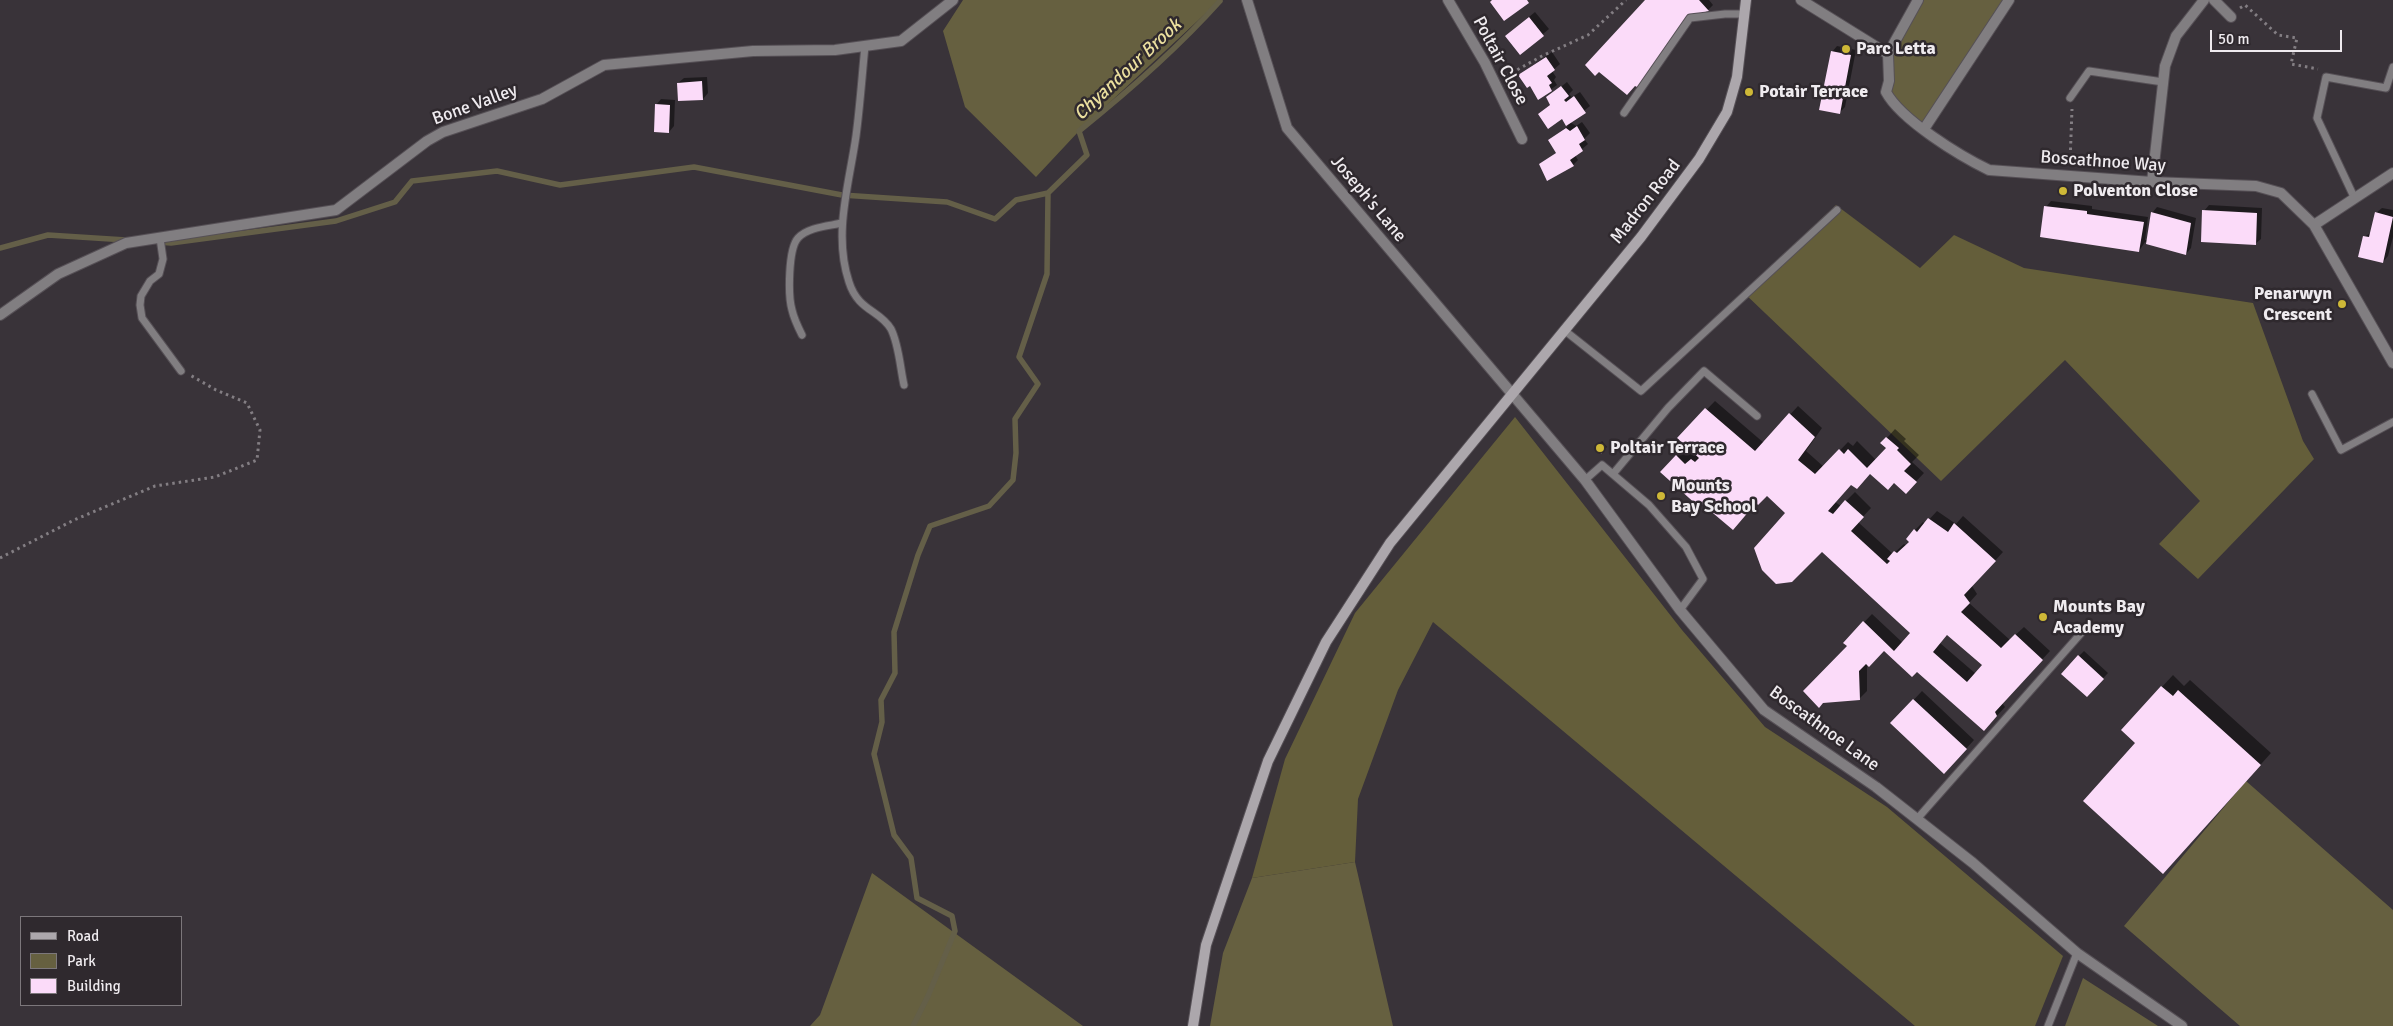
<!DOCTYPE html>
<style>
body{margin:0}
#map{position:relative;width:2393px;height:1026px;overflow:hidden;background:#393339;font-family:Signika,sans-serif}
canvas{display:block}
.legend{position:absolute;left:20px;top:916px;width:162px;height:90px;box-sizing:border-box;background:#2f292e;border:1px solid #7c777b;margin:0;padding:6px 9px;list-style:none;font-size:15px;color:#efebef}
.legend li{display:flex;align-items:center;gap:10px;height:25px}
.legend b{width:25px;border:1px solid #7c777b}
.scale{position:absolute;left:2210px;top:30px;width:132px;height:22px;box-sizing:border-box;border:2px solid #efebef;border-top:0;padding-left:6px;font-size:15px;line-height:18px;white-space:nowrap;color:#efebef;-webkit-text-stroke:4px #2f292e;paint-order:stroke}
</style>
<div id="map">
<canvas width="2393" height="1026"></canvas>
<ul class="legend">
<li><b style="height:6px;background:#aca7ac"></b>Road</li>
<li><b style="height:14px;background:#666040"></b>Park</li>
<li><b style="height:14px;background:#fbdbf9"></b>Building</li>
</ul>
<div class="scale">50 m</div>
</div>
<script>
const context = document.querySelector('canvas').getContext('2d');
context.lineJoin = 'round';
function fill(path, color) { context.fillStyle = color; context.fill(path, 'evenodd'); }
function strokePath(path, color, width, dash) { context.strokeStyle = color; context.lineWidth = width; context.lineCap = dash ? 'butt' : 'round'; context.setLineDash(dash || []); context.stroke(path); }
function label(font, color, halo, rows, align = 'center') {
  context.font = font + ' Signika,sans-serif'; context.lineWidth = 5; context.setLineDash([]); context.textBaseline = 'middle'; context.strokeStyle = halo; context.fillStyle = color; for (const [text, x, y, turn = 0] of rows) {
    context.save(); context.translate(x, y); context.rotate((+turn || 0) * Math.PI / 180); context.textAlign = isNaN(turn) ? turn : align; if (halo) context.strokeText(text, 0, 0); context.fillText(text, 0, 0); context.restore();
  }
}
fill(new Path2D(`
 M963,0H1220L1079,131L1036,177L965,107L943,31Z
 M1918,0H2009L1924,129L1893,104L1888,54Z
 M2246,781L2393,910V1026H2240L2124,926Z
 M1355,862L1393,1026H1210L1223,953L1252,878Z
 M872,873L1083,1026H810L820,1015Z
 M2083,978L2158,1026H2065Z`), '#666040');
fill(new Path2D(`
 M1836,205L1920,268L1954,235L2024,268L2253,303L2303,441L2314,459L2198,579L2159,544L2200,501L2065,360L1941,481L1743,292Z
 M1515,417L1682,630L1765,727L1887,807L2063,956L2035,1026H1915L1433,622L1398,690L1358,799L1355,862L1252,878L1285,759L1355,613Z`), '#645e3a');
fill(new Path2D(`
 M1646,0H1709L1713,5L1708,10L1688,16Z
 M1535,12L1549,29L1520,53L1512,31Z
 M1837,46L1856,50L1845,107L1839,113L1832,52Z
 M1552,52L1560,64L1552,71L1556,77L1554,80L1557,85L1539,98L1530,85L1519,75Z
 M707,77L708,93L703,99L678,83L684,78Z
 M1567,82L1573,90L1569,94L1572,97L1580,92L1590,106L1570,122L1576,126L1582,122L1590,133L1584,139L1588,144L1575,155L1578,160L1573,165H1540L1557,152L1549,140L1568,126L1562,118L1539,114L1551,104L1547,98Z
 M661,99L675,100L674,126L669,132L656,105Z
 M2051,201L2092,206V209L2148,217L2145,240H2147L2152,213L2157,207L2196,218L2191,248L2186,254L2145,242L2139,251L2046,207Z
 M2209,205L2262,208L2261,239L2255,244L2204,211Z
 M2382,208L2393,210V237L2388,256L2383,262L2364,237L2372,232L2376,213Z
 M1715,401L1764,443L1798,406L1822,428L1806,451L1824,467L1848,442L1853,446L1857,441L1876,460L1887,448V438L1895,429L1906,439L1904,441L1919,455L1912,462L1924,473L1906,492L1895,482L1870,473L1851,483L1835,502L1841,506L1855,492L1871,508L1858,522L1893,554L1904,544L1907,546L1911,542L1915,530L1923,522L1925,524L1937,511L1956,524L1963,516L2003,552L1972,586L1977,594L1969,603L2010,640L2024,627L2050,651L2002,703L2005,707L1984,730L1917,670L1884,649L1867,663V691L1859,699L1849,646L1844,643L1872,614L1903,643L1912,633L1822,550L1768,495L1661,472L1685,448L1694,456L1697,454L1679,438ZM1948,634L1984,665L1976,674L1940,643Z
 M1602,441L1607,447L1601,452L1597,447Z
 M2084,651L2108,673L2092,690L2079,656Z
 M2173,675L2184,686L2190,680L2271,753L2174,861L2137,743L2122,730Z
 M1922,691L1974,740L1952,764L1892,723Z`), '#0007');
strokePath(new Path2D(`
 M158,242L171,243L336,221L395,202L412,181L497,171L560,185L694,167L842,195L947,202L995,219L1016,200L1048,193
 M0,248L48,235L126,240
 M913,1026L928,996L955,931L952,916L917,898L911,858L894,835L874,754L882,722L881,700L895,673L894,632L918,555L930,526L989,506L1013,480L1016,453L1015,419L1038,384L1019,357L1047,274L1048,193L1087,155L1079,131C1129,91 1177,49 1220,1`), '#645f48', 5.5);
fill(new Path2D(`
 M1492,0H1527L1529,3L1504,21L1490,2Z
 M1645,0H1699L1709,11L1687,17L1639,88L1635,86L1627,95L1599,72L1595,76L1585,65Z
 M1529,17L1544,36L1520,55L1505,36Z
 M1831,51L1851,55L1840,114L1819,110Z
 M1546,57L1555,70L1547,76L1552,83L1549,85L1552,91L1538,100L1530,86L1527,88L1518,75Z
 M702,81L703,100L678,101L677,83Z
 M1561,86L1569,96L1564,100L1566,102L1574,96L1586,113L1566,126L1562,119L1548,129L1538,114L1550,105L1546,97Z
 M655,104L670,105L669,133L654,132Z
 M1577,126L1585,140L1579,144L1583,151L1570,160L1574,166L1547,181L1539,164L1556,153L1548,140L1566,128L1570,131Z
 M2044,206L2087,211V214L2144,222L2139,252L2040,237Z
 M2202,210L2257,213L2256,245L2201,242Z
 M2151,212L2191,223L2186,255L2146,244Z
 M2375,212L2393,217L2383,263L2358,257L2363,236L2369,237Z
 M1705,408L1755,451L1789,413L1815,437L1798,460L1815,474L1839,449L1844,454L1848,449L1867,468L1886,448L1880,443L1886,437L1899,448L1897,450L1911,464L1904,471L1917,482L1906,494L1894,483L1888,490L1870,474L1857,489L1851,485L1828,511L1833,514L1845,500L1864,517L1851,531L1887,564L1890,561L1887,559L1894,551L1897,553L1909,542L1906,539L1914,529L1917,532L1928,518L1948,532L1954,523L1996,561L1964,595L1970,603L1961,612L2001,648L2015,634L2043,660L1995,712L1997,716L1984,731L1917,672L1912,677L1884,651L1869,667L1866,664L1859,671L1860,700L1823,703L1819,708L1803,691L1847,646L1843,643L1863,621L1894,651L1910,633L1822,552L1792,582L1776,584L1762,570L1754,548L1785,513L1767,496L1758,505L1756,503L1733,530L1701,503L1698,506L1660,472L1676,455L1685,464L1691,459L1695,462L1699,458L1677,438ZM1947,635L1982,665L1967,682L1933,652Z
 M1599,443L1605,450L1601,454L1595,447Z
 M2078,655L2104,679L2087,697L2061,674Z
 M2161,686L2173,696L2178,690L2261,765L2163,874L2083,801L2135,743L2121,730Z
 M1913,699L1967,749L1944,774L1890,723Z`), '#fbdbf9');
const service = new Path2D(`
 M865,46C862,76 860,106 856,136C849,185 833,234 849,282C858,311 880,310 891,329C899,345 900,367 904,385
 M2070,98L2089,71L2163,82
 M1624,113L1690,18L1725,14H1745
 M2354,197L2317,118L2326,77L2386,88L2393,67
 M160,238L163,259L159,274L150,281L141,296L140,305L142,318L181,371
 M1564,330L1641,391L1837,210
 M802,335C798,327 794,319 792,310C788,296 788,249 798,238C808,227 829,226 842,223
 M2312,394L2341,450L2393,422
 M1613,474L1668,408L1704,371L1757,416
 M1585,480L1602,465L1649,505L1686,547L1703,579L1680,610
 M1917,819L2083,631
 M2048,1026L2077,953`);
const minor = new Path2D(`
 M1448,0L1485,63L1522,139
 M1801,0L1888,54L1889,81L1886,92C1901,120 1960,156 1989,170L2152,182L2256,186L2281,193L2314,225L2393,363
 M2214,0L2231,17
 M1888,54L1918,0
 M1924,129L2009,0
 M2152,182L2165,66L2176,36L2204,0
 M2314,225L2393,173
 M0,315L58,274L126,243L336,210L427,141L443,132L542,99L604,65L753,51L835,50L901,41L953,0`);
const tertiary = new Path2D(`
 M1247,0L1287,128L1585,480L1680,610L1764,710L1876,787L1973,863L2077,953L2182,1026`);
const secondary = new Path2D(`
 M1193,1026L1206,945L1268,761L1326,642L1390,543L1641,237L1699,159L1727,112L1737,77L1746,0`);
strokePath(service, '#565056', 9);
strokePath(minor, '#565056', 12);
strokePath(tertiary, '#565056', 12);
strokePath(secondary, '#565056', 12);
strokePath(new Path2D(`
 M2240,8L2245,5L2278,35L2297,38L2291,64L2318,69
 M1506,76L1542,56L1588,35L1626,0
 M2070,163L2072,109
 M0,558L74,520L155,486L215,477L257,460L260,430L247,403L216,390L190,375`), '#837e83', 3, [2.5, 4]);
strokePath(service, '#817e81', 7);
strokePath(minor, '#817e81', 10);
strokePath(tertiary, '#817e81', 10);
strokePath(secondary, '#aca7ac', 10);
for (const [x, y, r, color] of [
 [1846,49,5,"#ceb837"],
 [1749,92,5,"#ceb837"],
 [2063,191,5,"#ceb837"],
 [2342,304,5,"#ceb837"],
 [1600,448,5,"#ceb837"],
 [1661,496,5,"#ceb837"],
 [2043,617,5,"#ceb837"]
]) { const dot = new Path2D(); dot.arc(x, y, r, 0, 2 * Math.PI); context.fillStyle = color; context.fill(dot); strokePath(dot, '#2f292e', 2); }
label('bold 18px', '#efebef', '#2f292e', [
 ["Parc Letta",1856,49],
 ["Potair Terrace",1759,92],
 ["Polventon Close",2073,191],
 ["Penarwyn",2332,294,"right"],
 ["Crescent",2332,315,"right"],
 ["Poltair Terrace",1610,448],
 ["Mounts",1671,486],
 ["Bay School",1671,507],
 ["Mounts Bay",2053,607],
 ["Academy",2053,628]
], 'left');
label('18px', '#efebef', '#2f292e', [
 ["Poltair Close",1500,61,62],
 ["Bone Valley",475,105,-20],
 ["Boscathnoe Way",2103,162,4],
 ["Joseph's Lane",1368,199,50],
 ["Madron Road",1646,202,-52],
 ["Boscathnoe Lane",1824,729,36]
]);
label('italic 19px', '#ebdf9e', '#2f292e', [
 ["Chyandour Brook",1128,70,-43]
]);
</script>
